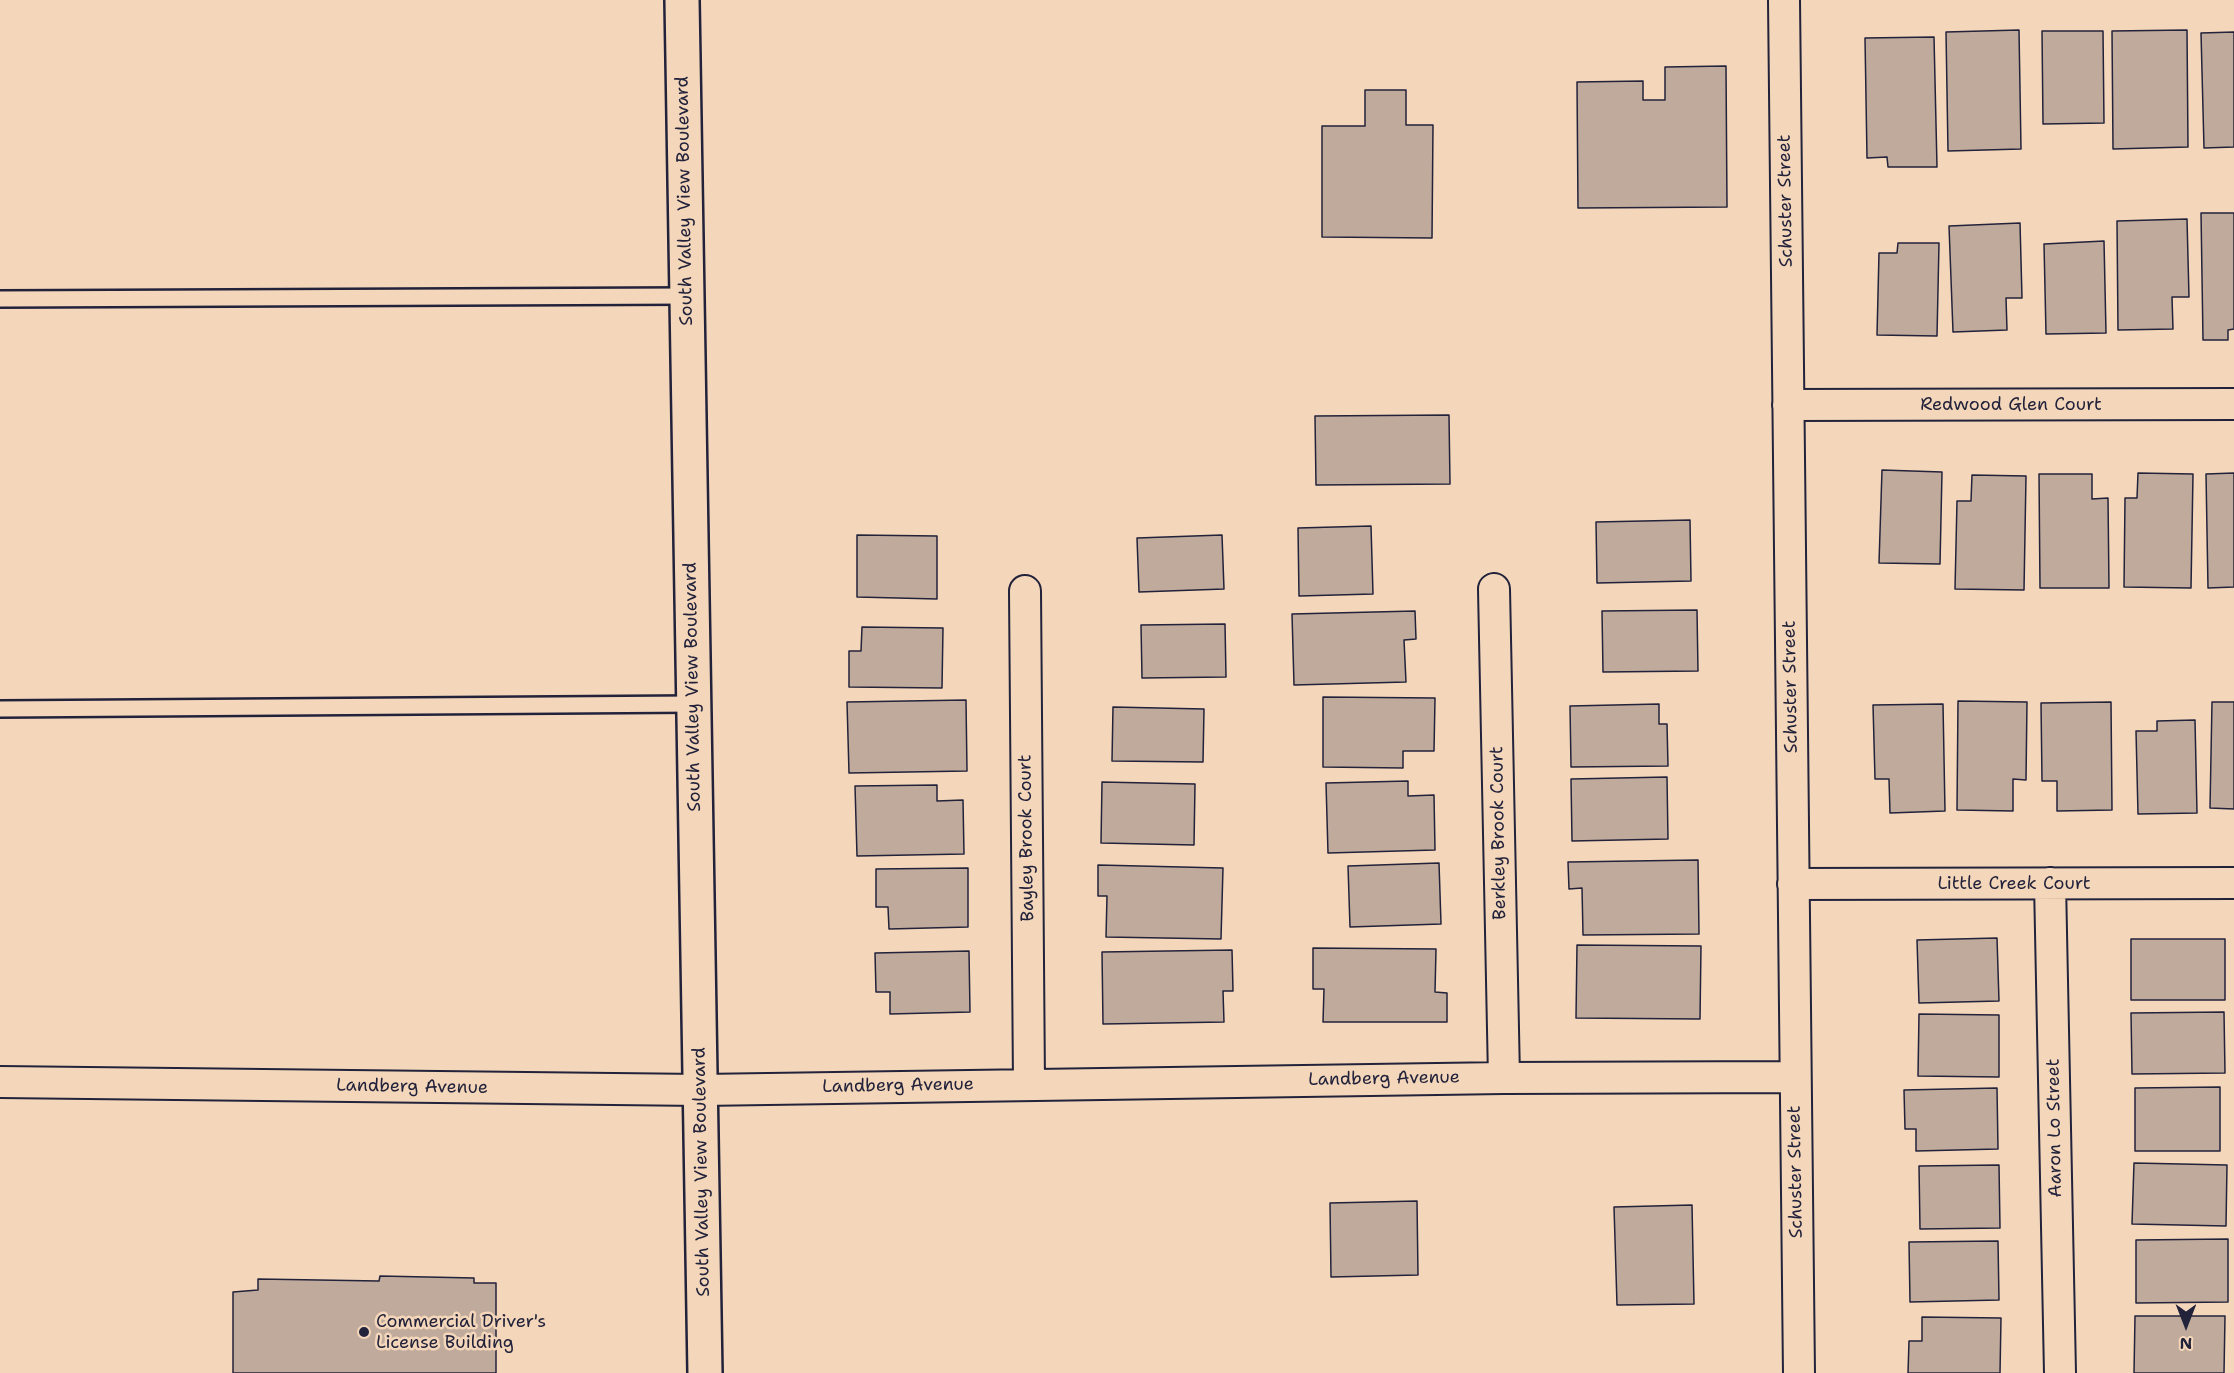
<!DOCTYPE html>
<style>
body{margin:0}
#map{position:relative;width:2234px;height:1373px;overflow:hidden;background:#f4d7ba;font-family:"Shantell Sans",sans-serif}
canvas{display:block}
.north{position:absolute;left:2156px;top:1295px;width:60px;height:60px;-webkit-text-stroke:4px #f4d7ba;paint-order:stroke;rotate:180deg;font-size:16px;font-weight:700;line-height:24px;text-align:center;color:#22223b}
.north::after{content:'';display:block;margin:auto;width:21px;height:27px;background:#22223b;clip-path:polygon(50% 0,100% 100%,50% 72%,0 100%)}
</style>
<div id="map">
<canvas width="2234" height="1373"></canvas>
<div class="north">N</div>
</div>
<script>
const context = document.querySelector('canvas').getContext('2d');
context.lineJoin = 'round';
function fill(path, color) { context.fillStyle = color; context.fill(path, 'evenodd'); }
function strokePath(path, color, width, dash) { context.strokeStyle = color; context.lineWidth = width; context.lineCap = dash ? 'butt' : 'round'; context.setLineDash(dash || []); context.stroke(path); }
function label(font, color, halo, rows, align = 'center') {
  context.font = font + ' "Shantell Sans",sans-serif'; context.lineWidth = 5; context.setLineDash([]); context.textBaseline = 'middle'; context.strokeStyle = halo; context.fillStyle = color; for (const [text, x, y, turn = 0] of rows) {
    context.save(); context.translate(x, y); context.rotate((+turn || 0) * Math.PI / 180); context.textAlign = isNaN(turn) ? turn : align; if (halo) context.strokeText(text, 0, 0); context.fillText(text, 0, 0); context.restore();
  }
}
const building = new Path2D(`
 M2019,30L2021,149L1948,151L1946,32Z
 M2187,30L2188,147L2113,149L2112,31Z
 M2042,31H2103L2104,123L2043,124Z
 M2234,32V147L2204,148L2201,33Z
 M1934,37L1937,167H1888L1887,157L1867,158L1865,38Z
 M1726,66L1727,207L1578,208L1577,82L1643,81V100H1665V67Z
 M1365,90H1406V125H1433L1432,238L1322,237V126H1365Z
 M2201,213H2234V329L2228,330V340H2203Z
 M2187,219L2189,297H2172L2173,329L2118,330L2117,221Z
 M2020,223L2022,298H2006L2007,330L1953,332L1949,226Z
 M2104,241L2106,333L2046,334L2044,244Z
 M1898,243H1939L1937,336L1877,335L1879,253H1897Z
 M1449,415L1450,484L1316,485L1315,416Z
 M1882,470L1942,472L1940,564L1879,563Z
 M2138,473L2193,474L2191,588L2124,587L2125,498H2137Z
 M2234,473V587L2208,588L2206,474Z
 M2039,474H2092V499L2108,498L2109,588H2040Z
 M1972,475L2026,476L2024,590L1955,589L1957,501H1971Z
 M1690,520L1691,581L1597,583L1596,522Z
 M1371,526L1373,594L1299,596L1298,528Z
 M857,535L937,536V599L857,597Z
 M1222,535L1224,589L1139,592L1137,538Z
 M1697,610L1698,671L1603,672L1602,611Z
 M1415,611L1416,639L1404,640L1406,682L1294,685L1292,614Z
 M1225,624L1226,677L1142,678L1141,625Z
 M862,627L943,628L942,688L849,687V651H861Z
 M1323,697L1435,698L1434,751H1403V768L1323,767Z
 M966,700L967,771L849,773L847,702Z
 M1958,701L2027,702L2026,780L2013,779V811L1957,810Z
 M2111,702L2112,810L2057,811V781H2042L2041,703Z
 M2212,702H2234V809L2210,808Z
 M1659,704V724H1667L1668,766L1571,767L1570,706Z
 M1943,704L1945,811L1890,813L1889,779H1875L1873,705Z
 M1113,707L1204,709L1203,762L1112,761Z
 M2195,720L2197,813L2138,814L2136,731H2157V721Z
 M1667,777L1668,839L1572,841L1571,779Z
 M1408,781V796L1434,795L1435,850L1328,853L1326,783Z
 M1102,782L1195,784L1194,845L1101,843Z
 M937,785V801L963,800L964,854L857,856L855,786Z
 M1698,860L1699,934L1583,935L1582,888L1569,889L1568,862Z
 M1439,863L1441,924L1350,927L1348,866Z
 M1098,865L1223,868L1221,939L1106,937L1107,896H1098Z
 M968,868V927L889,929L888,907H876V869Z
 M1997,938L1999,1001L1919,1003L1917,940Z
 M2131,939H2225V1000H2131Z
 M1577,945L1701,946L1700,1019L1576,1018Z
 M1313,948L1436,949L1435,992L1447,993V1022H1323L1324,989H1313Z
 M1232,950L1233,991H1223L1224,1022L1103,1024L1102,952Z
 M969,951L970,1012L890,1014V992H876L875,953Z
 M2224,1012L2225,1073L2132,1074L2131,1013Z
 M1919,1014L1999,1015V1077L1918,1076Z
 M2220,1087V1151H2135V1088Z
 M1997,1088L1998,1149L1916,1151V1129H1905L1904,1090Z
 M2134,1163L2227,1165L2226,1226L2132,1224Z
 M1999,1165L2000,1228L1920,1229L1919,1166Z
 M1417,1201L1418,1275L1331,1277L1330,1203Z
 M1692,1205L1694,1304L1617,1305L1614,1207Z
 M2228,1239V1302L2136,1303V1240Z
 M1998,1241L1999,1300L1910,1302L1909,1242Z
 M380,1276L474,1278V1283H496V1373H233V1292L258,1290V1279L379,1281Z
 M2135,1316H2225L2224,1373H2134Z
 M1922,1317L2001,1318L2000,1373H1908L1909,1341H1922Z`);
fill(building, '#c0aa9b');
strokePath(building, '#22223b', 1.5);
const service = new Path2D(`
 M0,299L687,296
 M0,709L694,704`);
const minor = new Path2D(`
 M1784,0L1799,1373
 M1788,405L2234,404
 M1494,589L1504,1078
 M1025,591L1029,1084
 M2050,883L2060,1373
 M1793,884L2234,883
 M0,1082L701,1090L1504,1078L1795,1077`);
const secondary = new Path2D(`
 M682,0L705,1373`);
strokePath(service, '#22223b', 20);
strokePath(minor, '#22223b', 34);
strokePath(secondary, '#22223b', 38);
strokePath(service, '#f4d7ba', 15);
strokePath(minor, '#f4d7ba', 30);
strokePath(secondary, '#f4d7ba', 33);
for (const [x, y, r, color] of [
 [364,1332,6,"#22223b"]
]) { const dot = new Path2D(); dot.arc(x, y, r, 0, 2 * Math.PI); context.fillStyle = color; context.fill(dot); strokePath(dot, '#f4d7ba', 2); }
label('18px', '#22223b', '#f4d7ba', [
 ["South Valley View Boulevard",685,201,-91],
 ["Schuster Street",1786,201,-91],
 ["Redwood Glen Court",2011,405],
 ["South Valley View Boulevard",693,687,-91],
 ["Schuster Street",1791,687,-91],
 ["Berkley Brook Court",1499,833,-91],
 ["Bayley Brook Court",1027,838,-91],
 ["Little Creek Court",2014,884],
 ["Landberg Avenue",1384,1079,-1],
 ["Landberg Avenue",898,1086,-1],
 ["Landberg Avenue",412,1087,1],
 ["Aaron Lo Street",2055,1128,-91],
 ["South Valley View Boulevard",702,1172,-91],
 ["Schuster Street",1796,1172,-91]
]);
label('18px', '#22223b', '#f4d7ba', [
 ["Commercial Driver's",376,1322],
 ["License Building",376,1343]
], 'left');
</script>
